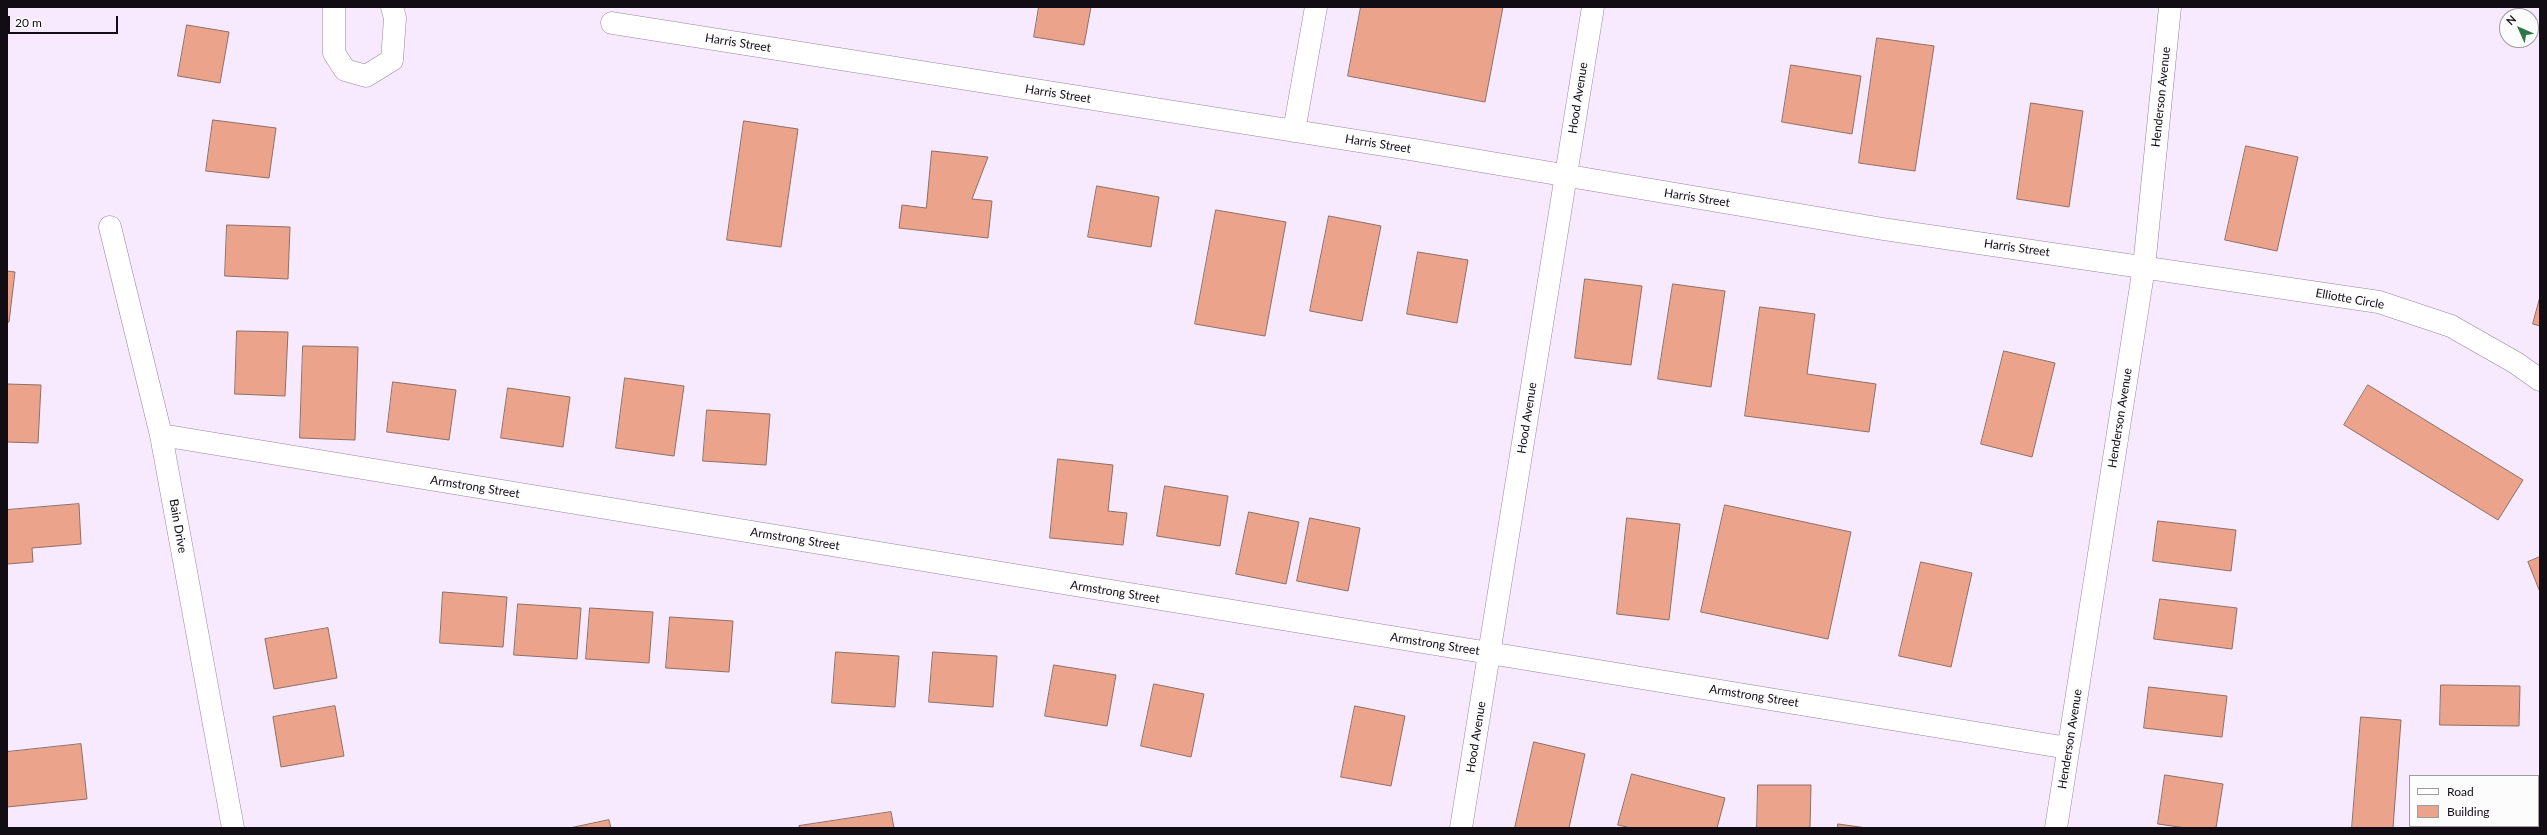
<!DOCTYPE html>
<style>
body{margin:0}
#map{position:relative;width:2547px;height:835px;overflow:hidden;background:#f7e9fe;font-family:Lato,sans-serif}
canvas{display:block}
.frame{position:absolute;inset:0;border:8px solid #120c15;pointer-events:none}
.legend{position:absolute;left:2409px;top:775px;width:130px;height:52px;box-sizing:border-box;background:#fcfcfc;border:1px solid #9e9ca0;margin:0;padding:5px 7px;list-style:none;font-size:12px;color:#120c15}
.legend li{display:flex;align-items:center;gap:8px;height:20px}
.legend b{width:20px;border:1px solid #9e9ca0}
.north{position:absolute;left:2499px;top:8px;width:40px;height:40px;box-sizing:border-box;background:#fcfcfc;border:1px solid #9e9ca0;border-radius:50%;rotate:315deg;font-size:11px;font-weight:700;line-height:16px;text-align:center;color:#120c15}
.north::after{content:'';display:block;margin:auto;width:14px;height:18px;background:#2c7644;clip-path:polygon(50% 0,100% 100%,50% 72%,0 100%)}
.scale{position:absolute;left:8px;top:16px;width:110px;height:18px;box-sizing:border-box;border:2px solid #120c15;border-top:0;padding-left:5px;font-size:12px;line-height:14px;white-space:nowrap;color:#120c15;-webkit-text-stroke:3px #fcfcfc;paint-order:stroke}
</style>
<div id="map">
<canvas width="2547" height="835"></canvas>
<div class="frame"></div>
<ul class="legend">
<li><b style="height:5px;background:#fff"></b>Road</li>
<li><b style="height:11px;background:#eca38b"></b>Building</li>
</ul>
<div class="north">N</div>
<div class="scale">20 m</div>
</div>
<script>
const context = document.querySelector('canvas').getContext('2d');
context.lineJoin = 'round';
function fill(path, color) { context.fillStyle = color; context.fill(path, 'evenodd'); }
function strokePath(path, color, width, dash) { context.strokeStyle = color; context.lineWidth = width; context.lineCap = dash ? 'butt' : 'round'; context.setLineDash(dash || []); context.stroke(path); }
function label(font, color, halo, rows, align = 'center') {
  context.font = font + ' Lato,sans-serif'; context.lineWidth = 4; context.setLineDash([]); context.textBaseline = 'middle'; context.strokeStyle = halo; context.fillStyle = color; for (const [text, x, y, turn = 0] of rows) {
    context.save(); context.translate(x, y); context.rotate((+turn || 0) * Math.PI / 180); context.textAlign = isNaN(turn) ? turn : align; if (halo) context.strokeText(text, 0, 0); context.fillText(text, 0, 0); context.restore();
  }
}
const building = new Path2D(`
 M1039,7H1091L1084,45L1034,37Z
 M1361,7H1503L1485,102L1348,76Z
 M187,25L229,32L220,83L178,76Z
 M1877,38L1934,46L1915,171L1859,163Z
 M1791,65L1861,76L1852,134L1782,122Z
 M2031,103L2083,111L2069,207L2017,199Z
 M213,120L276,128L269,178L206,171Z
 M744,121L798,129L781,247L727,240Z
 M2246,146L2298,157L2277,251L2225,240Z
 M932,151L988,157L972,199L992,201L988,238L899,228L902,205L926,208Z
 M1097,186L1159,197L1151,247L1088,237Z
 M1216,210L1286,222L1265,336L1195,324Z
 M1329,216L1381,226L1362,321L1310,311Z
 M227,225L290,227L288,279L225,276Z
 M1418,252L1468,260L1457,323L1407,314Z
 M7,271L15,272L9,322H7Z
 M1585,279L1642,286L1631,365L1575,358Z
 M1673,284L1725,291L1711,387L1658,379Z
 M2540,297V326L2533,324Z
 M1760,307L1815,314L1807,374L1876,384L1869,432L1745,416Z
 M237,331L288,332L285,396L235,394Z
 M303,346L358,347L355,440L300,438Z
 M2004,351L2055,363L2032,457L1981,444Z
 M625,378L684,386L674,456L616,448Z
 M393,382L456,390L449,440L387,432Z
 M7,384L41,385L38,443L7,442Z
 M2368,385L2523,480L2498,520L2344,425Z
 M508,388L570,397L563,447L501,438Z
 M707,410L770,414L766,465L703,461Z
 M1058,459L1113,465L1108,511L1127,513L1123,545L1050,538Z
 M1165,486L1228,496L1220,546L1157,536Z
 M79,504L81,544L32,548L33,562L7,564V510Z
 M1725,505L1851,532L1828,639L1701,612Z
 M1249,512L1299,522L1286,584L1236,574Z
 M1310,518L1360,528L1348,591L1297,581Z
 M1627,518L1680,524L1669,620L1617,614Z
 M2158,521L2236,530L2231,571L2153,561Z
 M2540,557V592L2528,562Z
 M1921,562L1972,573L1951,667L1899,656Z
 M443,592L507,597L503,647L440,643Z
 M2160,599L2237,608L2232,649L2154,639Z
 M518,604L581,608L577,659L514,655Z
 M590,608L653,612L649,663L586,659Z
 M670,617L733,621L729,672L666,668Z
 M328,628L337,678L274,689L265,639Z
 M836,652L899,656L895,707L832,703Z
 M933,652L997,656L993,707L929,702Z
 M1054,665L1116,675L1107,726L1045,716Z
 M1154,684L1204,694L1191,757L1141,746Z
 M2441,685L2520,686L2519,726L2440,725Z
 M2149,687L2227,696L2222,737L2144,728Z
 M335,706L344,756L281,767L273,717Z
 M1355,706L1405,716L1391,786L1341,777Z
 M2361,717L2401,720L2393,828H2352Z
 M1534,742L1585,754L1569,828H1515Z
 M81,744L87,799L7,807V752Z
 M1632,774L1725,798L1717,828H1631L1618,825Z
 M2165,775L2223,784L2216,828H2186L2158,824Z
 M1758,785H1811L1810,828H1757Z
 M891,812L894,828H800L799,826Z
 M609,820L611,828H570Z
 M1838,824L1867,828H1838Z`);
fill(building, '#eca38b');
strokePath(building, '#8d6f65', 1);
const minor = new Path2D(`
 M334,7V53L345,70L366,76L392,60L395,18L392,7
 M612,23L1415,150L1883,229L2379,302L2451,326L2516,363L2540,380
 M1294,131L1316,7
 M110,227L161,435L233,828
 M161,435L2068,748
 M1461,828L1593,7
 M2056,828L2144,267L2170,7`);
strokePath(minor, '#96869e', 23);
strokePath(minor, '#fff', 22);
label('12px', '#120c15', '#fcfcfc', [
 ["Harris Street",738,43,9],
 ["Harris Street",1058,94,9],
 ["Henderson Avenue",2161,97,-84],
 ["Hood Avenue",1578,98,-81],
 ["Harris Street",1378,144,9],
 ["Harris Street",1697,198,9],
 ["Harris Street",2017,248,8],
 ["Elliotte Circle",2350,299,10],
 ["Hood Avenue",1527,418,-81],
 ["Henderson Avenue",2120,418,-81],
 ["Armstrong Street",475,487,9],
 ["Bain Drive",178,526,80],
 ["Armstrong Street",795,539,9],
 ["Armstrong Street",1115,592,9],
 ["Armstrong Street",1435,644,9],
 ["Armstrong Street",1754,696,9],
 ["Hood Avenue",1476,737,-81],
 ["Henderson Avenue",2070,739,-81]
]);
</script>
